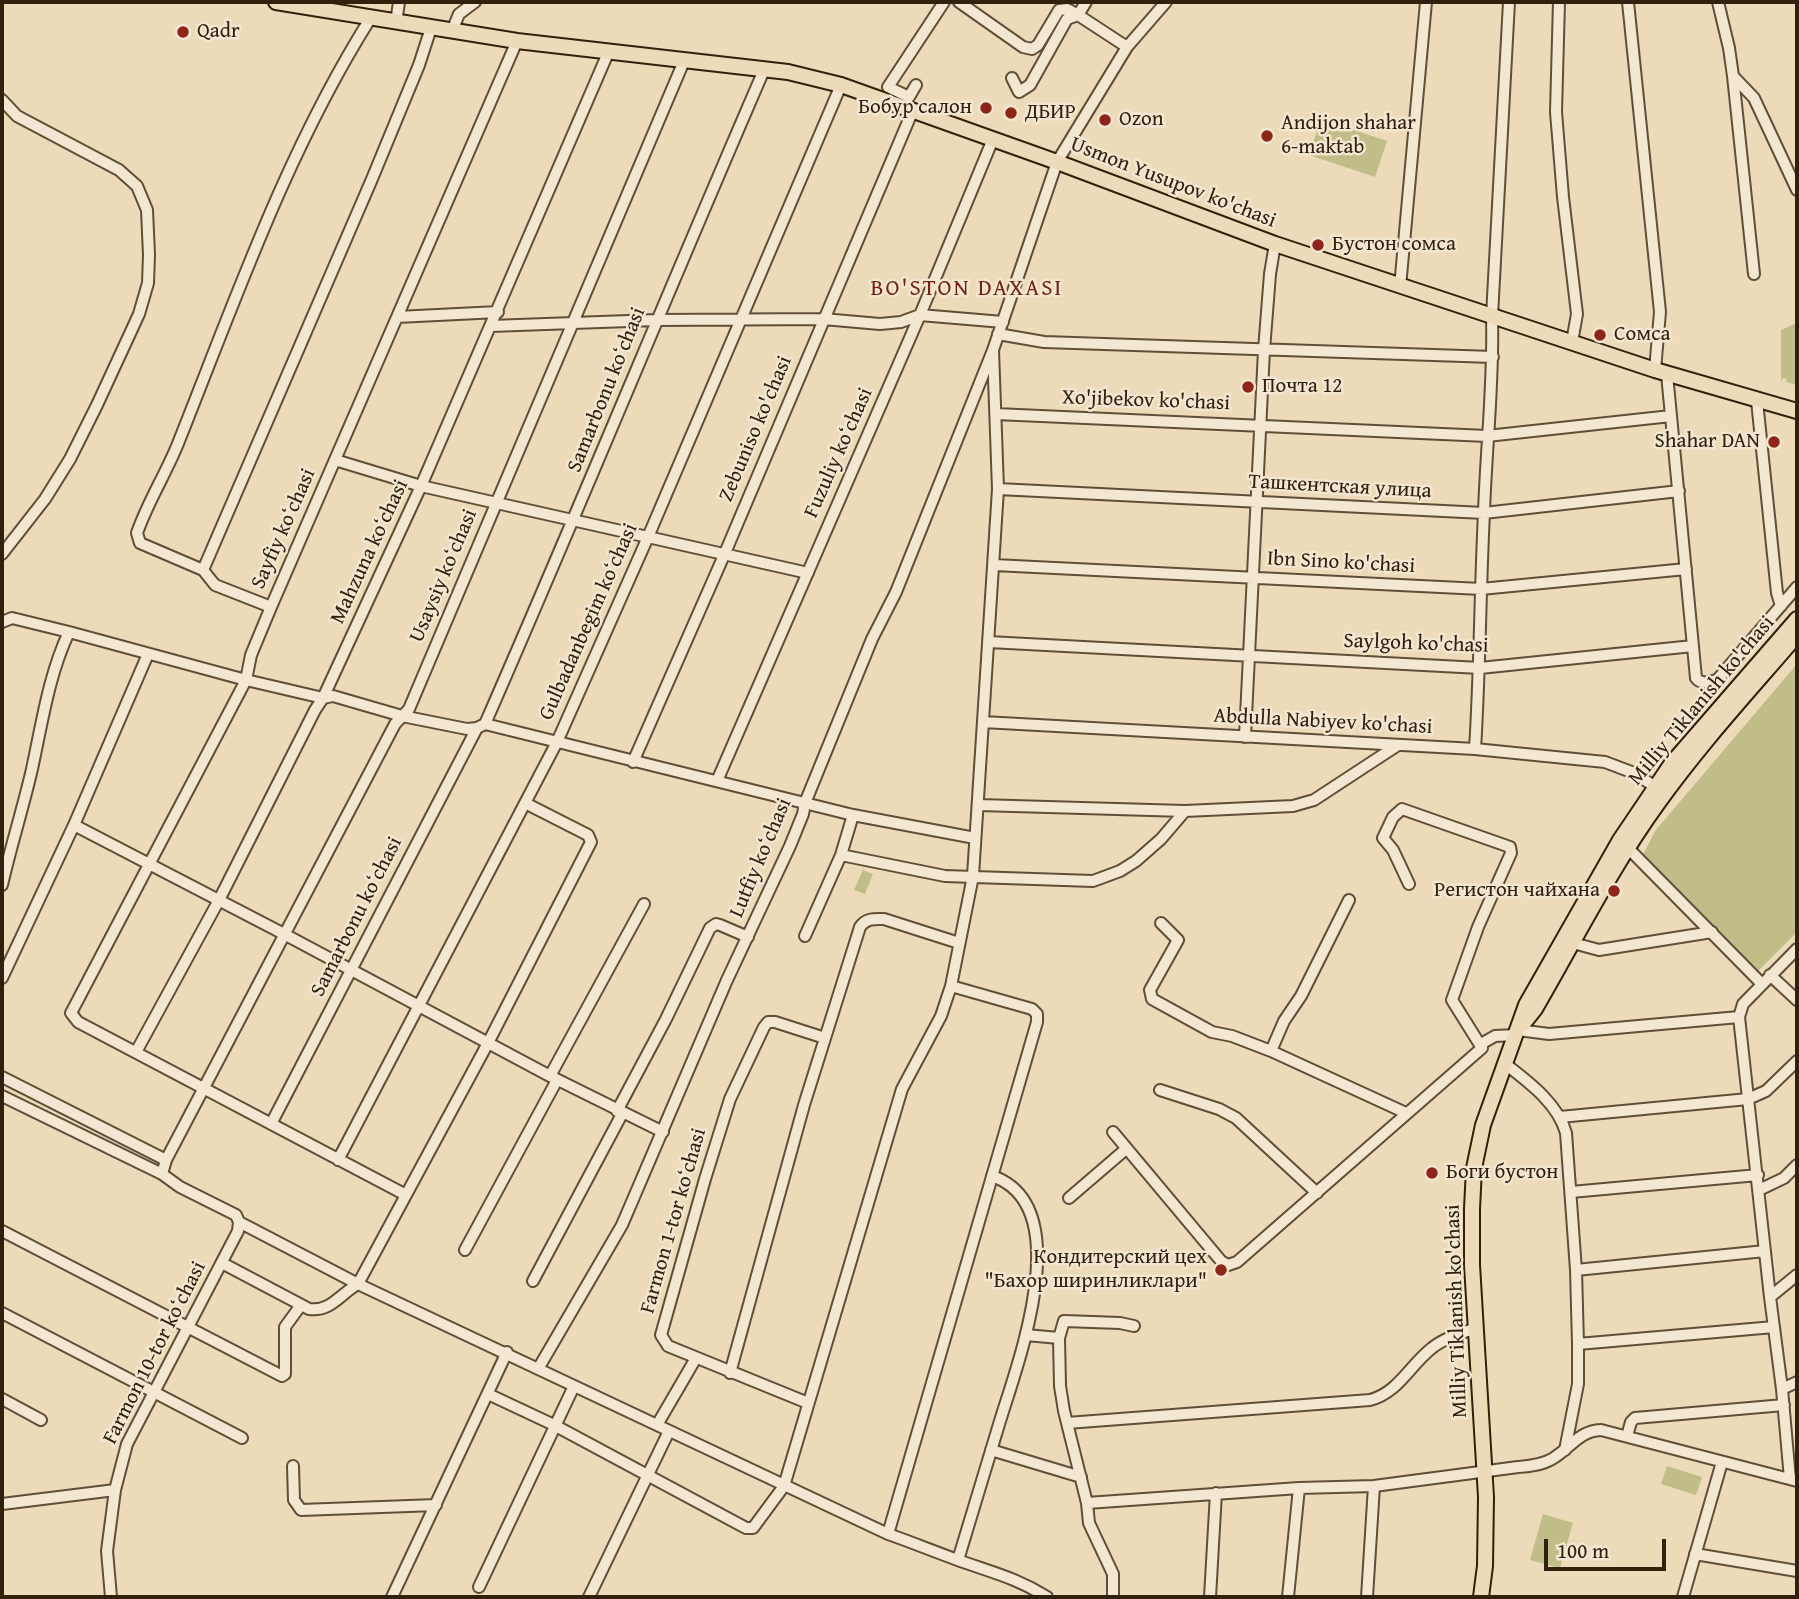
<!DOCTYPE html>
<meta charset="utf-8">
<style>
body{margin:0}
#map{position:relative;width:1799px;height:1599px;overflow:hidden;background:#eddab8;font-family:"Gentium Book Plus",serif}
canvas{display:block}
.frame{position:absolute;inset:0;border:4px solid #31200c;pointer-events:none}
.scale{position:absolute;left:1544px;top:1539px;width:122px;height:32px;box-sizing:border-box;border:4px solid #31200c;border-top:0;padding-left:9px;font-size:21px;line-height:24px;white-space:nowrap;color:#31200c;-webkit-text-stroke:5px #f3e7d1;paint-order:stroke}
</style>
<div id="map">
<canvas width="1799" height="1599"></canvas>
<div class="frame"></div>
<div class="scale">100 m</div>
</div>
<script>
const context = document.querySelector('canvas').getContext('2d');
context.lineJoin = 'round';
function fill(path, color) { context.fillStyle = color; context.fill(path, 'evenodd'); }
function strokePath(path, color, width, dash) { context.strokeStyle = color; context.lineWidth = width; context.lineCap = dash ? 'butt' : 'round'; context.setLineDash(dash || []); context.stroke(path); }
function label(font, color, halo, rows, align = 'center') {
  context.font = font + ' "Gentium Book Plus",serif'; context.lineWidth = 5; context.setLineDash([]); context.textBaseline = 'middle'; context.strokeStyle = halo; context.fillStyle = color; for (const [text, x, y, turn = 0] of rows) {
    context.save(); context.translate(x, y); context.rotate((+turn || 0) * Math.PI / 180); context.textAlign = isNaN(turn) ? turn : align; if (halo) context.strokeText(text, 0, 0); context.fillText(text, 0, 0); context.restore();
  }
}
fill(new Path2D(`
 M1321,119L1387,141L1375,177L1309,155Z
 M1797,323V385L1786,382L1787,379L1783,378L1781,382V330Z
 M1797,664V932L1757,972L1643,855L1655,831Z
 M863,870L873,874L865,894L854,890Z
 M1667,1466L1702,1477L1696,1495L1661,1484Z
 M1543,1514L1573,1523L1560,1568L1530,1560Z`), '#c0bd89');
const minor = new Path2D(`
 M959,2L1023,47L1032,49L1038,45L1059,10L1067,9L1078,15L1086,2
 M1559,2L1556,112L1563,197L1577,314L1572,342
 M1628,2L1660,312L1655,370
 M1718,2L1729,48L1733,76L1754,98L1797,190
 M396,23L399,2
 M452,31L459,14L475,2
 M1733,76L1754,274
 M1012,78L1019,92L1030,85L1067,19L1078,15L1127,47
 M916,85L909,97L888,87L944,2
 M2,100L17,116L119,170L137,186L147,210L149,255L148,283L139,314L97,405L70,459L45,499L2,554
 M1400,287L1426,2
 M397,317L498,312
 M491,326L656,320L823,319L880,324L901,322L920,315L1003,322
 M998,334L1044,342L1493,357
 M1667,374L1696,678C1701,685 1710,682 1717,680L1797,587
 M1757,401L1777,593L1781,606
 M996,414L1487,436L1671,416
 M335,460L421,486L808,573
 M998,489L1484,513L1679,491
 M994,565L1481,589L1686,569
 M203,570L372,179L419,65L431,28
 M271,607L215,585L203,570L140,543L137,533C148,501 167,472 179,441C236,298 288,149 370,19
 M2,622L12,618L69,632
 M989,642L1480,668L1693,646
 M983,722L1475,749L1605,762L1634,773L1654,786
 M485,724C580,507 670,287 764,70
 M1245,737L1264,350L1270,274L1275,244
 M1475,749C1480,670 1480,592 1484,513C1486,448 1494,382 1492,316L1509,2
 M633,762L725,553L913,110
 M717,781L920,315L993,139
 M525,803L588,835L591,842L488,1043L358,1284L888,1534C911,1542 933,1551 955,1559C990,1572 1015,1577 1047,1597
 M979,805L1185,811L1293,806L1314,800L1398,745
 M74,825L284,934L550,1076L663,1132
 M1628,848L1761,983
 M841,855L945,876L1093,881L1120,871L1136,861L1161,839L1185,811
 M2,885C11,846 23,808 32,769C42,723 49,674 69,632L246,680L323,698L333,696L402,716L467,729L477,728L485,724L853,815L975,838
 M1161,923L1178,940L1150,990L1152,999L1212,1032L1232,1036L1271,1051L1406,1113
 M805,936L841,855L853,815
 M1573,943L1599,950L1712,932
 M1770,975L1797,1000
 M2,978L74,825L148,654
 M1518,1030L1549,1034L1739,1017
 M1481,1044L1495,1036L1516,1035
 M1271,1051L1284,1021L1301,996L1349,900
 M136,1052L219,900L315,710L323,698L421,486L608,53
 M1504,1063C1527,1081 1558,1103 1566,1133L1576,1270L1578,1344V1384L1565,1450
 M550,1076L644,904
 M2,1077L166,1160
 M1160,1090L1219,1109L1236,1118L1317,1193
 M2,1096L162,1174L180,1187L236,1215L239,1222L238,1231L127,1444L115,1490L107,1551L111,1597
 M617,1111L666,1019L710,928L716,924L720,925L748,937
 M1560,1117L1748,1099L1766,1091L1797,1061
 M271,1124L477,728
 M1113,1132L1221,1261L1228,1265L1237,1262L1482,1048L1452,1000L1478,927L1511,853L1510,847L1402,809L1393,817L1383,838L1393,850L1409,884
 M338,1160L557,742L648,537L841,85
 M162,1174L166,1160L395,724L409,709L684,61
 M1759,1190L1784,1178L1797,1165
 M1571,1192L1758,1175
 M406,1195L78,1022L71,1013L246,680L251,655L271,607L517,41
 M1069,1198L1126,1149
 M239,1222L358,1284
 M2,1231L282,1376L285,1374V1327L301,1305
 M465,1250L557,1080
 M222,1263L309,1309C331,1312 340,1294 358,1284
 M1576,1270L1765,1251
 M533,1281L622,1114
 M1770,1297L1797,1275
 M2,1313L242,1438
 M1026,1335L1059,1338
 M1578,1344L1774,1327
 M538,1369L622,1225L727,980L790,846L803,814L805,803L872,639L896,592L993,350L1057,162L1127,47L1166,2
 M730,1373L804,1105L860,927C866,918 874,919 884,919L959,943
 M1782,1389L1797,1382
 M488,1394L554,1425L746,1528H753L784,1486L902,1089L941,1016L951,986L973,876L998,489L993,350
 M2,1399L41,1420
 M808,1403L668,1346L661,1335L705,1179L730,1099L764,1027L768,1022H775L825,1038
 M1067,1423L1370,1400C1398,1393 1410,1365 1432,1348C1444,1338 1462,1333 1477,1328
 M657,1425L696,1358
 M1627,1436L1631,1422L1635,1418L1784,1405
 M991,1450L1081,1477
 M293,1466L294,1500L301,1510L436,1505
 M1790,1479L1782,1389L1770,1297L1739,1017L1743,1004L1797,949
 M1087,1503L1299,1488L1374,1486L1518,1467C1529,1466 1542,1465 1552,1459C1570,1449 1578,1431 1601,1430L1797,1481
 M2,1504L115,1490
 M888,1534L1037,1022V1014L1032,1009L951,986
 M1695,1554L1797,1571
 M958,1560C972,1514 986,1468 1000,1421C1018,1362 1078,1205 992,1176
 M479,1587L574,1386
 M392,1597L507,1352
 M589,1597L669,1431
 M1113,1597V1574L1089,1523L1087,1503L1064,1411L1060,1386L1059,1338L1064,1321L1120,1323L1134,1326
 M1210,1597L1216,1493
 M1288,1597L1299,1488
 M1367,1597L1374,1486
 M1683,1597L1722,1462`);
const major = new Path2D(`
 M276,2L517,41L788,72L841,85L1057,162L1275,244L1655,370L1797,411
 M1523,1024L1535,1009C1575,940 1611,868 1658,803C1700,744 1750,690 1797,635
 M1481,1597L1485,1566L1486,1497L1472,1265V1209L1474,1168L1483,1125L1526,1005L1620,840L1672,763L1797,619`);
strokePath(minor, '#604e37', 14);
strokePath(major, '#31200c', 18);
strokePath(minor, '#f3e7d1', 10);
strokePath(major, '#eddab8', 14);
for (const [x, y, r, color] of [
 [183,32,7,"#8f2418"],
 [986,108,7,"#8f2418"],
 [1011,113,7,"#8f2418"],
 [1105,120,7,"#8f2418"],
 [1267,136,7,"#8f2418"],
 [1318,245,7,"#8f2418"],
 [1600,335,7,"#8f2418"],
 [1248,387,7,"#8f2418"],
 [1774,442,7,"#8f2418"],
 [1614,891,7,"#8f2418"],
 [1432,1173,7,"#8f2418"],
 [1221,1270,7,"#8f2418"]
]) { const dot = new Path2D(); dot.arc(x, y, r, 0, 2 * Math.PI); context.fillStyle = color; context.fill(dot); strokePath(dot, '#f3e7d1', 2.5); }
label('21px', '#31200c', '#f3e7d1', [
 ["Qadr",197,32],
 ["Бобур салон",972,108,"right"],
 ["ДБИР",1025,113],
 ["Ozon",1119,120],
 ["Andijon shahar",1281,124],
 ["6-maktab",1281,148],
 ["Бустон сомса",1332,245],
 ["Сомса",1614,335],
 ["Почта 12",1262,387],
 ["Shahar DAN",1760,442,"right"],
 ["Регистон чайхана",1600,891,"right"],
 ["Боги бустон",1446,1173],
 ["Кондитерский цех",1207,1258,"right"],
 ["\"Бахор ширинликлари\"",1207,1282,"right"]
], 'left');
label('21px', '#31200c', '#f3e7d1', [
 ["Usmon Yusupov ko'chasi",1173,183,21],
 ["Samarbonu koʻchasi",607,390,-68],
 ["Xo'jibekov ko'chasi",1146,401,2],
 ["Zebuniso ko'chasi",756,429,-67],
 ["Fuzuliy koʻchasi",839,453,-66],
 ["Ташкентская улица",1340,487,3],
 ["Sayfiy koʻchasi",284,529,-66],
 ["Mahzuna koʻchasi",370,552,-65],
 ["Ibn Sino ko'chasi",1341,563,3],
 ["Usaysiy koʻchasi",444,576,-67],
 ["Gulbadanbegim koʻchasi",589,622,-66],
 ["Saylgoh ko'chasi",1416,644,2],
 ["Milliy Tiklanish ko'chasi",1702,701,-50],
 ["Abdulla Nabiyev ko'chasi",1323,722,3],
 ["Lutfiy koʻchasi",761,858,-67],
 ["Samarbonu koʻchasi",357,917,-63],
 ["Farmon 1-tor koʻchasi",674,1221,-74],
 ["Milliy Tiklanish ko'chasi",1457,1311,-92],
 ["Farmon 10-tor koʻchasi",155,1353,-63]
]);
context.letterSpacing = '2px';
label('23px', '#7a1f14', '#f3e7d1', [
 ["BO'STON DAXASI",967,289]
]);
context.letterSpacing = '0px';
</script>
